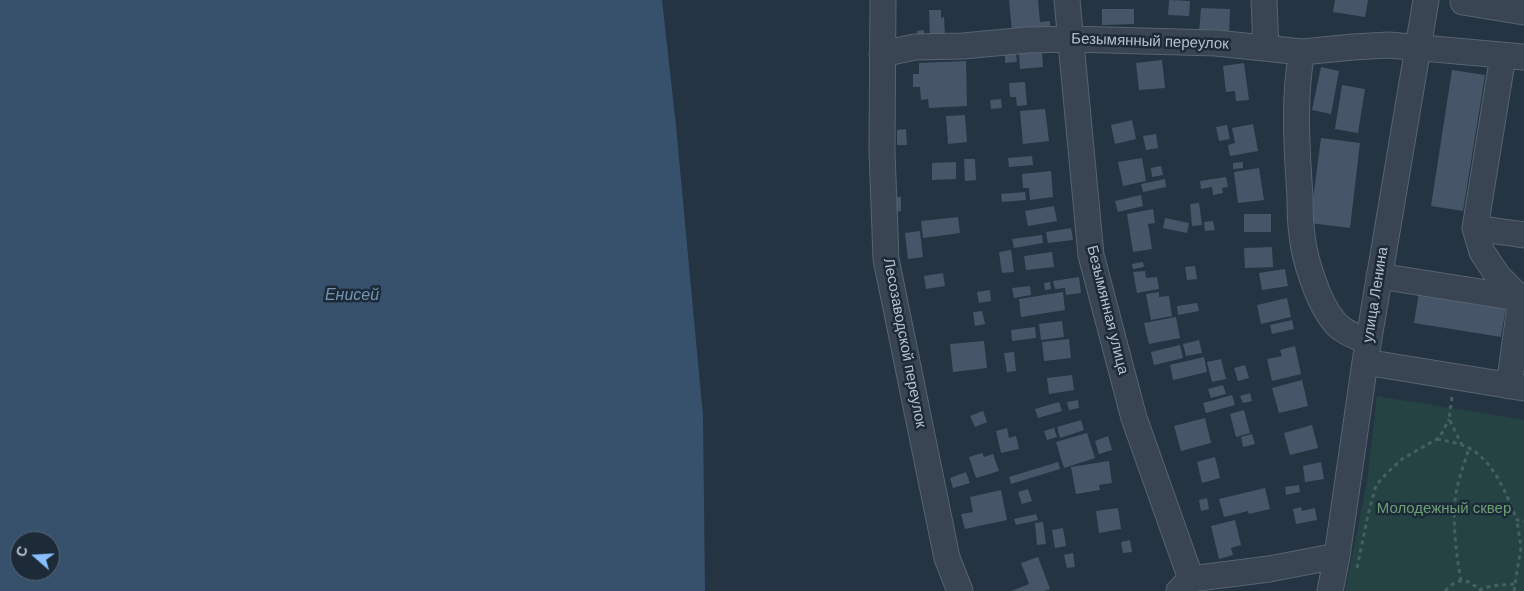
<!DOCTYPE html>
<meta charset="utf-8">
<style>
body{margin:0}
#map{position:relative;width:1524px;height:591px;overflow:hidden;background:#243443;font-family:"DM Sans",sans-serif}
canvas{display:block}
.north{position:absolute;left:10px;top:531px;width:50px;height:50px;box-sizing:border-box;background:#1d2a38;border:1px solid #5a6674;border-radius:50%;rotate:289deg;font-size:14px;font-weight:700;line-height:20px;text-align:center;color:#b6c0cd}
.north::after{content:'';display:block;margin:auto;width:18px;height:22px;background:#89beff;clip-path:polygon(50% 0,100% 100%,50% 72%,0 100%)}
</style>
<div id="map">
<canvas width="1524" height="591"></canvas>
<div class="north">С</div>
</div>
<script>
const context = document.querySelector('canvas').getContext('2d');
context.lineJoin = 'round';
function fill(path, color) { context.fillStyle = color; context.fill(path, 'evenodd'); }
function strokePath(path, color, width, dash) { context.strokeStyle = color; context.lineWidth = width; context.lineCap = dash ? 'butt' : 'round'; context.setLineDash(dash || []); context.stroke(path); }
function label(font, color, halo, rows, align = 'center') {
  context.font = font + ' "DM Sans",sans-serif'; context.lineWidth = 5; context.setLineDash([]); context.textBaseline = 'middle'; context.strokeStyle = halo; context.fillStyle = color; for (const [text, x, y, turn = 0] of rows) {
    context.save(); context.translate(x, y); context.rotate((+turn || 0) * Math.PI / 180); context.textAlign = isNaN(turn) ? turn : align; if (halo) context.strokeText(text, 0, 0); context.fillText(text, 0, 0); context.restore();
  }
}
fill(new Path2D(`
 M1377,396L1524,420V591H1345L1367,482Z`), '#264344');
fill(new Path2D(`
 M0,0H662L676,126L703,416L705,591H0ZM20,541H50V571H20Z`), '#37506c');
fill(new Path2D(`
 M1009,0H1038L1040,22L1050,21V29L1012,32Z
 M1169,0L1190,1L1189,16L1168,15Z
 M1335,0H1368L1365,17L1333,12Z
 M1201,8L1230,9L1229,35L1199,33Z
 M1102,9H1134V24L1102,25Z
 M929,10H941V18L944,17L945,36L930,37Z
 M924,30V36L917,37V31Z
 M1042,51L1043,67L1020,69L1019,53Z
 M1016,54L1017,62L1005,63V55Z
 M1162,60L1165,88L1139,90L1136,63Z
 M966,61L967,106L929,108L928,99L921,100L920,87H913V74H919V63Z
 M1244,63L1249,100L1236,101L1235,91L1226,92L1223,66Z
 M1321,67L1339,71L1331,114L1312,110Z
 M1452,70L1485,75L1463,211L1431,206Z
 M1025,82L1027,105L1017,106L1016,97H1010L1009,83Z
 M1342,85L1365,89L1358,133L1335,129Z
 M1001,99L1002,108L991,109L990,100Z
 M1045,109L1049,141L1023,144L1020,111Z
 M965,115L967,142L948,144L946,116Z
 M1132,120L1136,139L1115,144L1111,125Z
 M1253,124L1258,151L1230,156L1228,145L1235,143L1232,128Z
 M1227,125L1230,139L1219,141L1216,127Z
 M906,129L907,145H897V130Z
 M1156,134L1158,148L1146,150L1143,136Z
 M1321,138L1360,143L1350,228L1310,223Z
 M1032,156L1033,165L1009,167L1008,158Z
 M1142,158L1146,181L1123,186L1118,162Z
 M964,159H975L976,180L965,181Z
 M956,162V179L932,180V163Z
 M1243,162V168L1233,169V163Z
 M1161,166L1163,175L1152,177L1151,168Z
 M1259,168L1264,200L1238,203L1234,172Z
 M1051,171L1053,197L1030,200L1029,188H1023L1022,174Z
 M1226,177L1228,187L1222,188L1223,193L1213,195L1212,187L1201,189L1200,181Z
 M1165,179L1166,187L1143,192L1141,184Z
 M1025,192L1026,200L1002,202L1001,194Z
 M1141,195L1143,206L1118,212L1115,201Z
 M895,197H901V211L895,212Z
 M1199,203L1202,225L1192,226L1190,204Z
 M1054,206L1057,221L1028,226L1025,211Z
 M1153,209L1155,223L1148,224L1152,249L1133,252L1127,214Z
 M1244,214H1271V232H1244Z
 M958,217L960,233L923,238L921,221Z
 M1165,218L1189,223L1187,233L1163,228Z
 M1213,221L1215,230L1205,231L1204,222Z
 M1071,228L1073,240L1048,243L1046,232Z
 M920,231L923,257L908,259L905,233Z
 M1042,235L1043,243L1014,248L1012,239Z
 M1272,247L1273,267L1245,268L1244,248Z
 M1011,250L1014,272L1002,273L999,252Z
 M1052,252L1054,267L1026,270L1024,256Z
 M1143,262L1144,267L1133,269L1132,264Z
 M1195,266L1197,279L1187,280L1185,267Z
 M1285,269L1288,286L1262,290L1259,273Z
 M1145,271L1146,278L1157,277L1159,289L1137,293L1133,272Z
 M943,273L945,286L926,289L924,276Z
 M1079,277L1081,293L1066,295L1065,288L1055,289L1053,281Z
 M1050,282L1051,289L1045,290L1044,283Z
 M1030,286L1031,295L1014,298L1012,288Z
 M990,290L991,301L979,303L977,292Z
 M1063,292L1065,310L1021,317L1019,299Z
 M1159,292V297L1169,296L1172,316L1151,320L1146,294Z
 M1419,292L1506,306L1501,337L1414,323Z
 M1287,298L1291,317L1261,324L1257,305Z
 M1197,303L1199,311L1178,315L1177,306Z
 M982,311L985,324L975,326L973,312Z
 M1176,317L1180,338L1149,344L1144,323Z
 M1292,320L1294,329L1272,334L1270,325Z
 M1062,321L1064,337L1041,340L1039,324Z
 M1035,327L1036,338L1012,341L1011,330Z
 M1069,339L1071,358L1044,361L1042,342Z
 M1199,340L1202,353L1186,356L1183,344Z
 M984,341L987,368L953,372L950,344Z
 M1180,345L1183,358L1154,365L1151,352Z
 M1295,346L1301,374L1272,381L1267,359L1282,356L1280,350Z
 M1014,352L1016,371L1007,372L1004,353Z
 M1204,357L1207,372L1173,380L1170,365Z
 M1221,359L1226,379L1212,382L1207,362Z
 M1245,365L1249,378L1238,381L1234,368Z
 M1072,375L1074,390L1049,394L1047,378Z
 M1302,380L1308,406L1279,413L1272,388Z
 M1223,385L1226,394L1211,398L1208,389Z
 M1250,393L1252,401L1243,403L1240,396Z
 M1232,395L1235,405L1206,413L1203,403Z
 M1078,400L1079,408L1069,410L1067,402Z
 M1059,402L1062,411L1038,418L1035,409Z
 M1244,410L1250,433L1236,437L1230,414Z
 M983,411L987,422L975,427L970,416Z
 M1205,418L1211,443L1181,451L1174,426Z
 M1081,420L1084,430L1060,438L1057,427Z
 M1312,425L1318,448L1290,455L1284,433Z
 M1007,428L1009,438L1016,436L1019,449L1001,453L996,431Z
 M1054,428L1057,437L1047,440L1044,431Z
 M1087,433L1095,458L1064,468L1056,442Z
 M1252,434L1255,444L1243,447L1241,437Z
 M1108,436L1112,450L1099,454L1095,441Z
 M982,453L984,457L993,454L999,471L976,478L969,457Z
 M1215,457L1220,478L1202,483L1197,462Z
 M1109,461L1112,483L1099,485L1100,490L1076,494L1071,467Z
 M1058,462L1060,469L1011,484L1009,477Z
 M1321,462L1324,479L1305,482L1303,466Z
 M966,472L970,483L953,488L950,478Z
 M1299,485L1300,492L1286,495L1285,487Z
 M1265,488L1270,509L1249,514L1248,511L1224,517L1219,499Z
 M1028,489L1032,501L1022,504L1018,492Z
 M1001,490L1007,520L965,529L961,514L973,512L970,497Z
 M1207,498L1209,509L1201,511L1199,500Z
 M1301,507L1302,511L1315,508L1317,520L1296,524L1293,509Z
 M1118,508L1121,529L1099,533L1096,511Z
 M1036,514L1038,520L1016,525L1014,519Z
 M1235,520L1241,545L1231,548L1233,555L1219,559L1211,526Z
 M1043,522L1046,544L1037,545L1035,523Z
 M1063,528L1066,546L1055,548L1052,530Z
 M1130,540L1132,552L1123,553L1121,542Z
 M1073,553L1075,567L1067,568L1064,555Z
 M1038,557L1050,589L1044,591H1011L1029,584L1021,563Z`), '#465668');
const minor = new Path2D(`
 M883,0L882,151L886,259L947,558L960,591
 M1067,0L1091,255L1134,418L1191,579
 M1264,0L1266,48
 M1463,2L1524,12
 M1302,52C1293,97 1297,151 1300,197C1300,209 1300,222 1302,235C1304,258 1318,302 1333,320C1341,332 1356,336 1368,342
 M882,54L915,47L963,46L1028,40L1071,39L1216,43L1302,52L1353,47L1389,45L1524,57
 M1503,56L1475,228L1482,252L1498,276L1521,299L1509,386
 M1475,228L1524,235
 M1379,276L1524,299
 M1365,362L1524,388
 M1179,591L1191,579L1269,569L1337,556
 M1330,591L1337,556L1365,362L1426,0`);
strokePath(minor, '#576370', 27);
strokePath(new Path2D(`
 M1452,397L1449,419L1462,445
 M1437,439C1447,441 1458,443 1467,447C1494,460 1506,494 1517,520L1524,521
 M1357,568L1368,515L1376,485L1388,472L1402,459L1437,439L1442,433L1449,419
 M1461,581C1456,553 1453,528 1455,500C1457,482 1464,465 1469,448
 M1479,590L1491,586L1514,584
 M1445,591C1457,578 1468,577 1480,591
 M1514,591L1521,547L1517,520`), '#456061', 3, [4, 4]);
strokePath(minor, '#394553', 25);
label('15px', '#b6c0cd', '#1d2a38', [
 ["Безымянный переулок",1150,42,2],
 ["улица Ленина",1376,295,-81],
 ["Безымянная улица",1107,310,76],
 ["Лесозаводской переулок",904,343,79]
]);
label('15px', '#6b9f74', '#1d2a38', [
 ["Молодежный сквер",1444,509]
]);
label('italic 16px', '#7493b2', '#1d2a38', [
 ["Енисей",352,296]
]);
</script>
